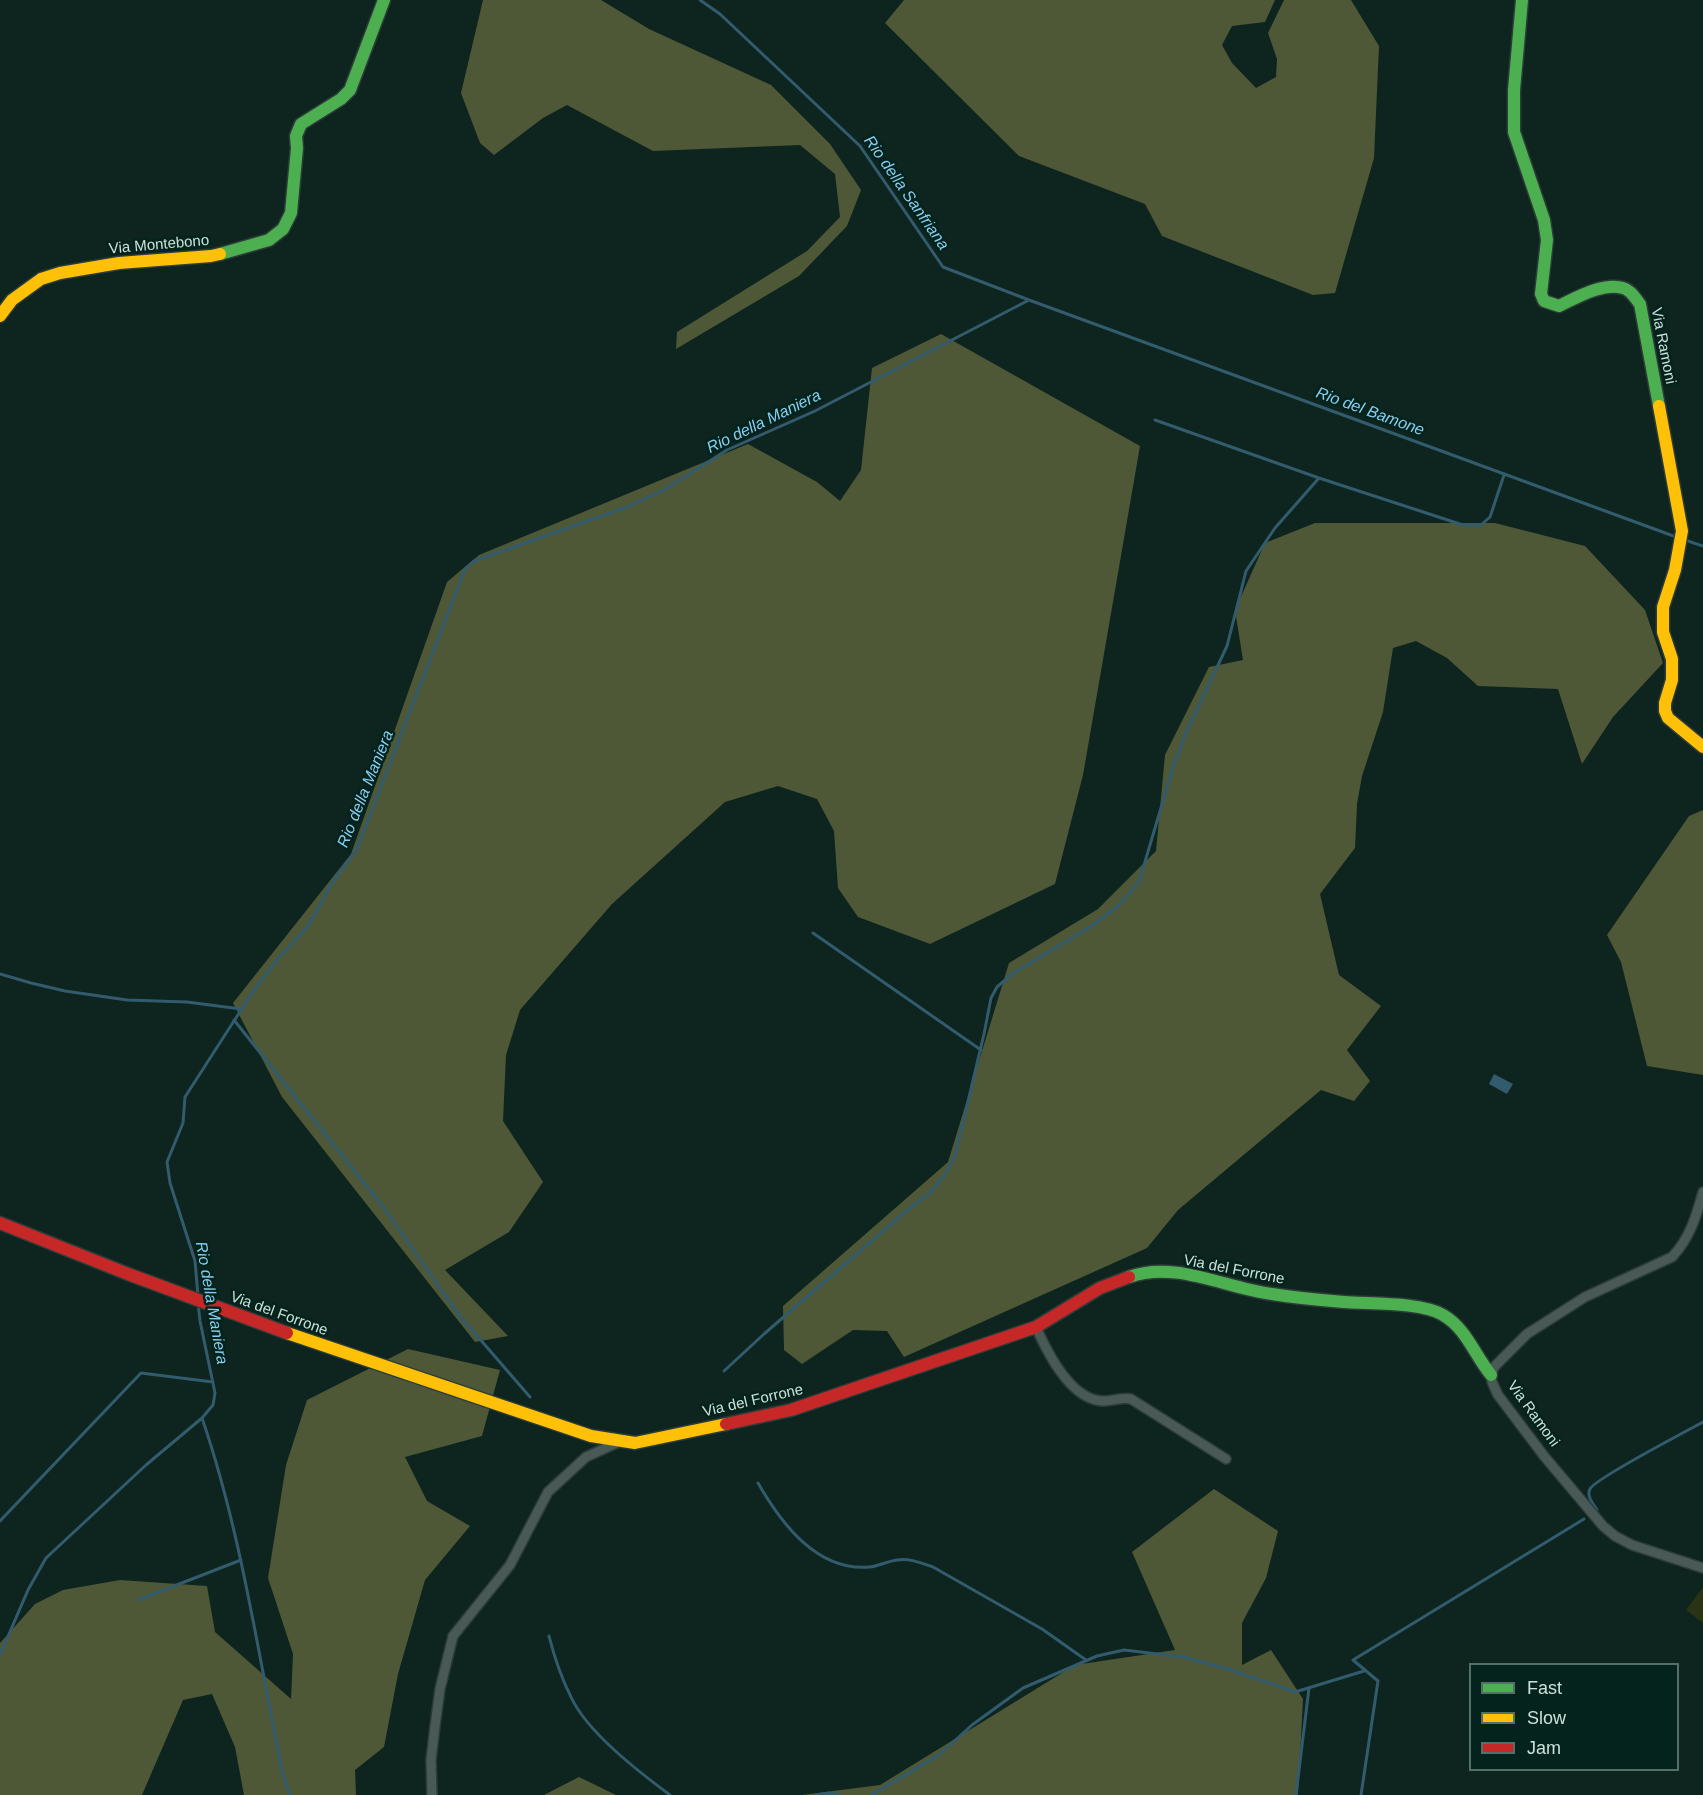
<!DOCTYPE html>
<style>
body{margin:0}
#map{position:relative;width:1703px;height:1795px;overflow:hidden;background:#0d241f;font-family:Arial,sans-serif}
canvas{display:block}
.legend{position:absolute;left:1469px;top:1663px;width:210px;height:108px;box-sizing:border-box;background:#04231c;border:2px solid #546f68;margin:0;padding:8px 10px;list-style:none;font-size:18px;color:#cbe0d9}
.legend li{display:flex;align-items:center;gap:12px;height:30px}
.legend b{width:30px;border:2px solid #546f68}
</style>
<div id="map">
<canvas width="1703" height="1795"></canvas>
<ul class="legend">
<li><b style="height:8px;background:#4caf50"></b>Fast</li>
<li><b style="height:8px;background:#ffc107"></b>Slow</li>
<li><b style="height:8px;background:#c62828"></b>Jam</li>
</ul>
</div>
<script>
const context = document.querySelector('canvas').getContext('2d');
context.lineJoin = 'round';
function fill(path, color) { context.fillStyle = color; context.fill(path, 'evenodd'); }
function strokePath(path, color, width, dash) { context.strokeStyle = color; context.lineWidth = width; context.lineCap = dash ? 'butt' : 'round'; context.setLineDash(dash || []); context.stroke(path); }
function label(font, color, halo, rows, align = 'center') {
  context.font = font + ' Arial,sans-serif'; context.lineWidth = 5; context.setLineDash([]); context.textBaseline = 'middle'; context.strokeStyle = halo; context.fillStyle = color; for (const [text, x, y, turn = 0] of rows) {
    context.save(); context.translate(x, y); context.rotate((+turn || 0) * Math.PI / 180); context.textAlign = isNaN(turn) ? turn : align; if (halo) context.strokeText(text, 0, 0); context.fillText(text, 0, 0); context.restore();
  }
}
fill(new Path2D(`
 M1703,1587V1623L1686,1610Z`), '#2a3313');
fill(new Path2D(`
 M483,0H601L649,29L771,85L830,144L861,190L847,226L799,276L676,349L677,332L807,251L840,217L835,174L800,145L653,151L567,105L543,118L494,155L480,143L461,93Z
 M904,0H1275L1265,22L1232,26L1222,45L1232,63L1256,88L1276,77L1277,59L1268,33L1284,0H1351L1379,46L1374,158L1335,293L1313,295L1162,236L1145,204L1019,156L885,23Z
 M941,334L1140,446L1083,775L1055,884L930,944L858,917L838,888L834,831L817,799L778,786L725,802L612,904L520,1010L506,1055L503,1121L543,1182L509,1232L445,1270L508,1336L475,1342L282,1097L233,1003L351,854L447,582L479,555L748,444L817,482L840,501L861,470L872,368Z
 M1315,523H1495L1585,546L1645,610L1663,663L1613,717L1582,764L1558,689L1478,686L1447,658L1416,641L1393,648L1383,712L1362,776L1357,804L1355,848L1320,894L1339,975L1381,1006L1347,1050L1370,1081L1354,1101L1321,1090L1178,1210L1147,1248L904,1357L887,1331L853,1330L802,1364L784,1350L783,1306L948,1162L1009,963L1098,909L1156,851L1165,755L1209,667L1243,660L1235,610L1265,543Z
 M1703,810V1075L1647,1066L1621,962L1607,935L1689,816Z
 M408,1349L500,1370L482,1436L405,1457L427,1501L470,1526L425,1580L398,1674L384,1747L355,1770L356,1795H244L235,1747L212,1694L183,1700L142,1795H0V1643L35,1604L63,1590L120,1580L207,1586L215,1632L291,1699L293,1654L268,1578L286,1465L307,1400Z
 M1214,1489L1278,1531L1266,1578L1242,1623V1665L1271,1650L1303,1699L1298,1795H802L880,1785L1075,1665L1175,1650L1132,1552Z
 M579,1777L616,1795H544Z`), '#4f5836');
fill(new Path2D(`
 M1494,1074L1513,1084L1507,1094L1489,1084Z`), '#325c6d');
strokePath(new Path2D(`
 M700,0L720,14L860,146L943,267L1029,300L1679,538
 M1155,420L1319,478L1463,525H1481L1490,517L1504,475
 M1685,540L1703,546
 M813,933L981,1050
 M0,974L31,983L65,991L127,1000L187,1002L241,1009
 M234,1020L384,1208L459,1315L530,1397
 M198,1296L195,1261L170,1183L167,1162L183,1123L185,1097L252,993L277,960L308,926L332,883L357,849L465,569L474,561L627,507L664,490L727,450L815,411L1029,300
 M724,1371L764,1334L911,1207L930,1193L944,1176L955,1156L984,1034L991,998L997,987L1012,974L1090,927L1117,907L1139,882L1174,764L1186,733L1227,646L1246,571L1275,528L1319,478
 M202,1418C241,1532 258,1653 282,1771L290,1795
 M758,1483C781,1523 817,1572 870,1567C879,1566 888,1561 897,1560C910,1558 921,1563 933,1567L1042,1629L1086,1660
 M1597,1510C1594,1505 1586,1496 1590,1489C1594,1479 1687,1431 1703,1422
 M0,1521L141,1373L213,1382
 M138,1600L241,1560
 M549,1636C554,1656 562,1679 571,1697C587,1732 639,1772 670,1795
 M0,1655L28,1590L46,1558L146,1465L202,1418L213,1405L215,1393L200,1321L198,1303
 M816,1795L829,1793L840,1795
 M871,1795L939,1755L972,1725L1023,1688L1097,1656L1124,1650L1183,1657L1228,1669L1295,1692L1364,1671
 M1296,1795L1309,1688
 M1361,1795L1378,1681L1353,1660L1584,1519`), '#325c6d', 3);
const street = new Path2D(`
 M1703,1192C1696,1217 1690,1238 1672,1257L1585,1297L1527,1334L1494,1367L1491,1375L1492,1382L1498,1395L1544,1456L1603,1526L1615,1536L1632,1545L1703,1568
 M1036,1327C1047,1352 1071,1400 1103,1401C1114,1401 1121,1397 1131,1399L1226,1459
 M432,1795L431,1760L435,1726L440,1689L453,1636L510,1565L548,1492L586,1457L621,1441`);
const fast = new Path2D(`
 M1522,0L1514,90V132L1544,220L1547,240L1541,294L1544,301L1559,306C1576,298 1603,282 1623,288C1631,290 1635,298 1640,304L1659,406
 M220,254L269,240L283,229L291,213L297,148L296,136L301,124L341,99L350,90L384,0
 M1129,1277C1175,1260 1225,1288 1272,1294C1296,1298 1320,1300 1344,1302C1370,1304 1422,1302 1443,1315C1466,1328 1475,1356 1491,1375`);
const slow = new Path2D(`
 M0,316L12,300L41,279L60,273L119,263L211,256L220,254
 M1659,406L1682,531L1675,570L1663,607V632L1672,659V680L1665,703V711L1668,718L1703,747
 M287,1333L591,1436L635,1443L726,1424`);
const jam = new Path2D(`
 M0,1223L128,1274L287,1333
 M726,1424L791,1410L1036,1327L1100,1288L1129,1277`);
strokePath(street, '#2d3c38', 12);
strokePath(fast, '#2d3c38', 15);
strokePath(slow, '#2d3c38', 15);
strokePath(jam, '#2d3c38', 15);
strokePath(street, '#495a56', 9);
strokePath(fast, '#4caf50', 12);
strokePath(slow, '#ffc107', 12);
strokePath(jam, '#c62828', 12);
label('15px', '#cbe0d9', '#04231c', [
 ["Via Montebono",159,245,-5],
 ["Via Ramoni",1663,346,79],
 ["Via del Forrone",1234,1270,11],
 ["Via del Forrone",279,1314,20],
 ["Via del Forrone",753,1401,-13],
 ["Via Ramoni",1533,1414,54]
]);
label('italic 16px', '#87cff2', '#04231c', [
 ["Rio della Sanfriana",906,193,55],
 ["Rio del Bamone",1370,412,20],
 ["Rio della Maniera",764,422,-26],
 ["Rio della Maniera",366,789,-68],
 ["Rio della Maniera",211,1303,80]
]);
</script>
